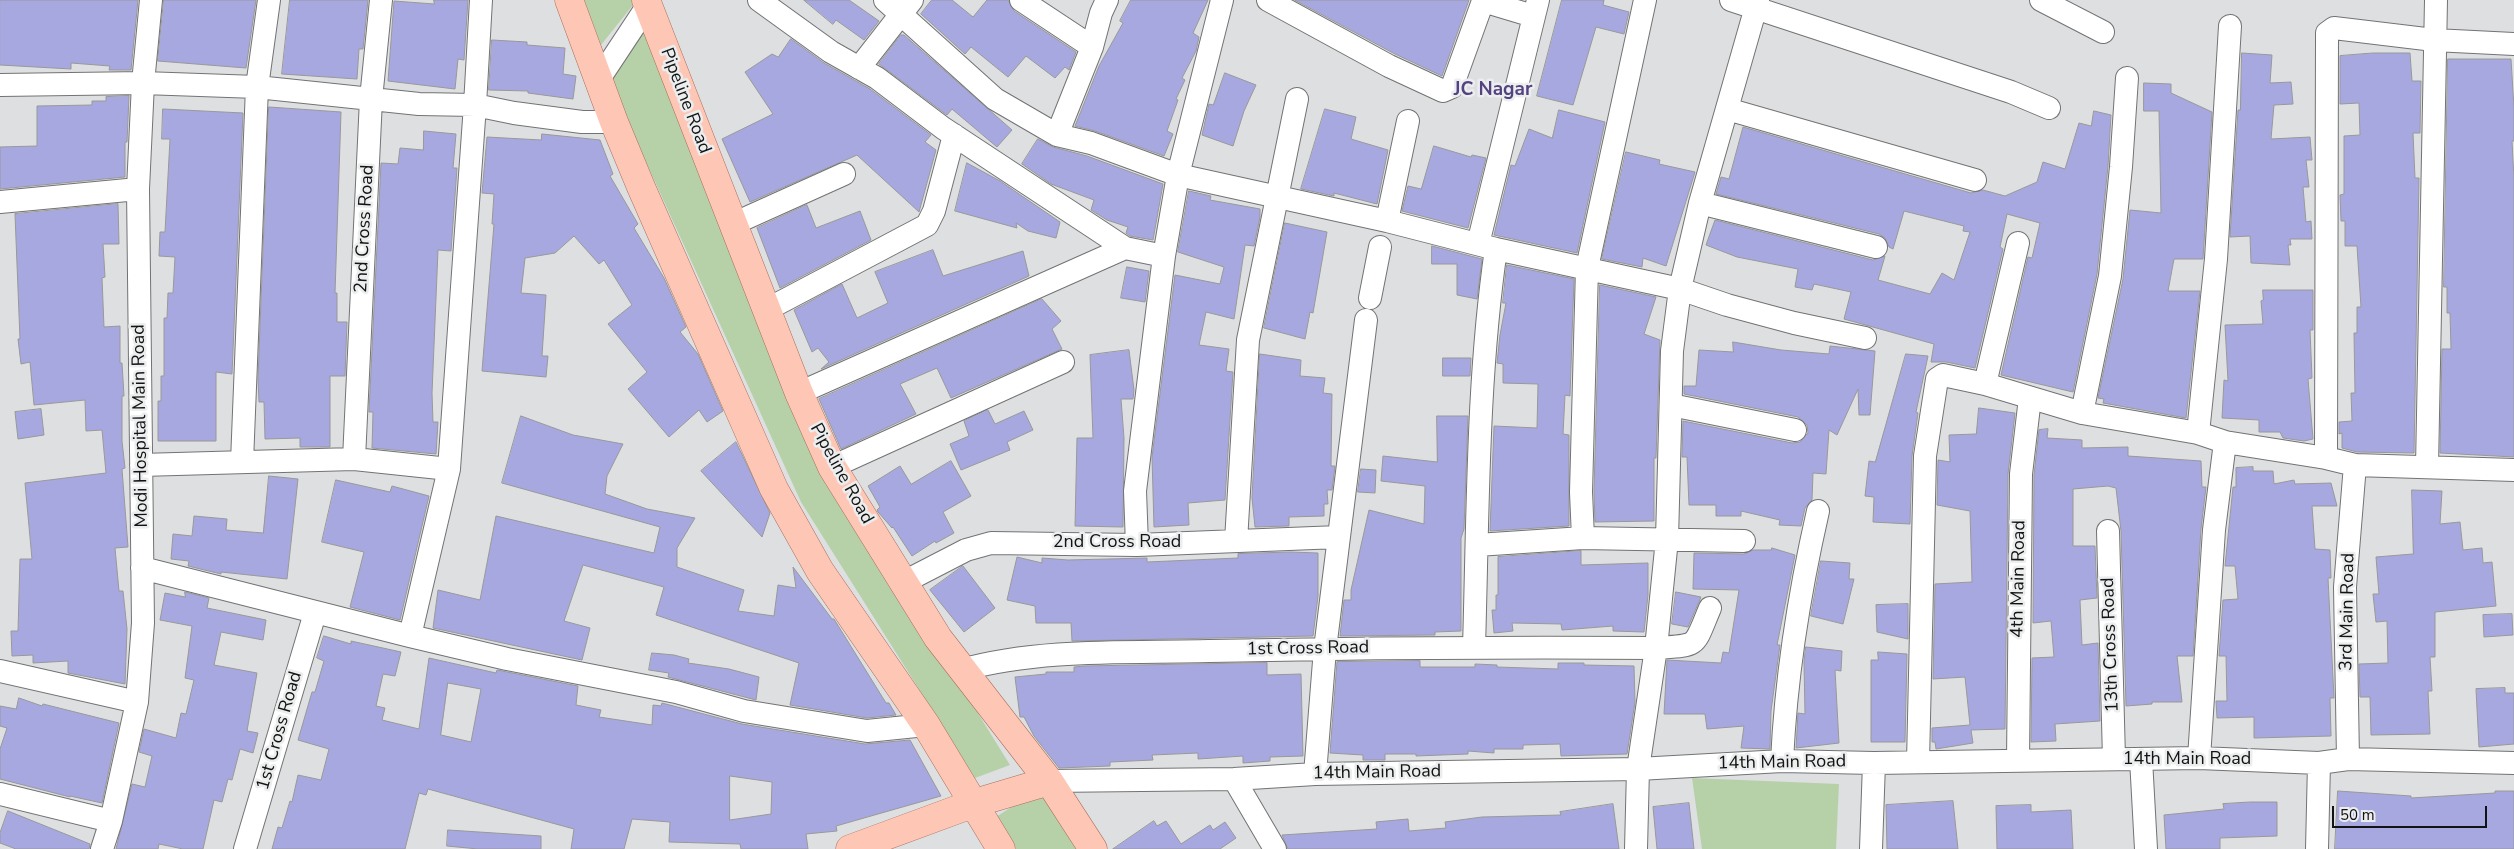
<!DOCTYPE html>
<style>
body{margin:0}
#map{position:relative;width:2514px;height:849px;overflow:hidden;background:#dedfe1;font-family:"Nunito Sans",sans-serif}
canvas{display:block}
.scale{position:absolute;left:2332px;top:806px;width:155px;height:22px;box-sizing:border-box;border:2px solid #121313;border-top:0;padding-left:6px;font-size:15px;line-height:18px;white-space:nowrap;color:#121313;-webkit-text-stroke:4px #ecedee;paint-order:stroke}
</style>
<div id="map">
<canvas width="2514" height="849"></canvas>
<div class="scale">50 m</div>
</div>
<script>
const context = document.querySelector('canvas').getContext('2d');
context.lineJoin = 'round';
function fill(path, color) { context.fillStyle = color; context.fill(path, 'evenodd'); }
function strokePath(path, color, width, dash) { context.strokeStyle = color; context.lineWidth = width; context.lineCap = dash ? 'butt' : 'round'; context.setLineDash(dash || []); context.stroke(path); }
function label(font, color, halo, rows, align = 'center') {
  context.font = font + ' "Nunito Sans",sans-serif'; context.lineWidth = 5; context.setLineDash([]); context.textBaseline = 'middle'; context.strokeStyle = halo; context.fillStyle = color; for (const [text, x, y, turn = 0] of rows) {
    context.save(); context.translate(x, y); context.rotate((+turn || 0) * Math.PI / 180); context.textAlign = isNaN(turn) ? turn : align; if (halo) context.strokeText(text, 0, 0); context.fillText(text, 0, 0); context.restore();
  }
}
fill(new Path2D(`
 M584,0H632L633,5L601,45Z
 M644,32L814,449L1010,765L975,778L801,502L610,83Z
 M1692,778L1839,784L1836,849H1702Z
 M1044,786L1084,849H1016L996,817Z`), '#b6d1a8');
const building = new Path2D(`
 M0,0H138L131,70H109L110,66L71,63V69L0,65Z
 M164,0H256L246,68L158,61Z
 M290,0H368L363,49H359L357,79L282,74Z
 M434,0H468L464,60L458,59L455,89L388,81L394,1L434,4Z
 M804,0H849L879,21L864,40L836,20L833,24Z
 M932,0H952L973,17L987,0H1008L1014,11L1076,52L1069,70L1065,67L1055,78L1026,56L1008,77L971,47L965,54L921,14Z
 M1131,0H1208L1193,33L1199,37L1196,51L1182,78L1185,80L1176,99L1178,100L1167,131L1173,134L1164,156L1095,131L1075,126L1099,66L1123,23L1120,21Z
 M1295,0H1469L1442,76L1395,54Z
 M1562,0H1604L1603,5L1629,12L1624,34L1596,27L1573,105L1537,96Z
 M901,35H904L1012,130L997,147L952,109L947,115L879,64Z
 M791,39L824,63L870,89L931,135L925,142L936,150L919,212L857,155L750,202L722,139L773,114L745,72L772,54L778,57Z
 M492,40L527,42V45L565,48L563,74L576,76L573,99L528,93V91L489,90Z
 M2242,53L2272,55L2270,83L2291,82L2293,104L2274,105L2271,139L2310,137L2312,160H2306L2309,187H2303L2306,222L2311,221L2312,239H2290L2291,245H2288L2290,265L2251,263L2250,236L2230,237L2238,110H2240Z
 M2373,53H2410L2412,81H2421L2420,133H2413L2415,178H2419L2414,453L2357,452L2342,448V433L2339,434V422L2352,421L2351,393H2355L2354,333H2357V307H2361L2357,246H2345V221H2341L2340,195L2344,194V136L2360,135L2359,103L2340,104V56Z
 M2448,59H2511L2514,108V141H2512L2514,179V457L2440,453L2442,349H2451L2450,313H2447V287H2444Z
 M1225,73L1256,85L1244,111L1233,146L1202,135L1209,104L1213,105Z
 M2144,83L2171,84V93L2212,112L2203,259H2174L2168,291H2200L2186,418L2103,403L2104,399L2098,398L2123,279L2130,210L2161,213L2159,111H2144Z
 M129,96L127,142H125V177L0,189V147L37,146V106L92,105V101H106V97Z
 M269,107L341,112L335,293H337V322H347L345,376H330V447H300V438L265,439L264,402H259L258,380Z
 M163,109L243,113L232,374L216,372V441H158V401H161V376H164V318H167L168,293H173L175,257L159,256L160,232H165L170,139H162Z
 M1325,109L1356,117L1351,139L1388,150L1377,204L1334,193V196L1301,189Z
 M1559,110L1605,122L1577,253L1494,235L1511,165L1515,166L1529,129L1552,138Z
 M2094,111L2111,115L2108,166L2097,274L2073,392L2001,375L2028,257L2032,258L2040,223L2007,214L2000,247L2003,249L1975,368L1946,362H1931L1934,344L1844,319L1851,292L1814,284L1812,290L1795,287L1798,269L1737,257L1706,245L1715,220L1873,260L1885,256L1878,280L1930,294L1942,273L1954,280L1970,232L1963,231L1964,226L1904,211L1893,249L1889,247L1885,238L1879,234L1716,194L1721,177L1729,179L1743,127L1971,193L1983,190L2005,196L2037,182L2043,162L2065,169L2079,123L2091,126Z
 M424,131L456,134L453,168H457L451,251L438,250L432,393L433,422H438L436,454L372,448L373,412H369L381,163L398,164L400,148L423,150Z
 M542,134L600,140L613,174L610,176L638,224L634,228L664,278L686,327L680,332L698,354L723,411L707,422L699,410L669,437L628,389L647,372L608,324L632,305L604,260L599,264L574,236L555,253L525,258L521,293L546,295L542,356H548L546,377L482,371L494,224H492L494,194L482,193L487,137L541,140Z
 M1038,139L1053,147L1087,156L1163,184L1153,240L1130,236L1126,233L1128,227L1107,220L1091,210L1094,200L1051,184L1022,164Z
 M1434,146L1471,157L1472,155L1486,158L1468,228L1402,211L1408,186L1421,189Z
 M1626,152L1660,160L1659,164L1695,172L1666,266L1643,258L1642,267L1602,259Z
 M967,163L1000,181L1060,222L1056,238L1028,231L1016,223L1017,228L955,211Z
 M1189,191L1211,196L1210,200L1260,209V217L1254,246L1245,245L1234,319L1206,312L1199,345L1229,349L1226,371L1233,372L1225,500L1188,503L1189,525L1154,527L1152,457L1175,275L1220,284L1224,267L1178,252Z
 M118,204L119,244H103L105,277L102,278L104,327L120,326V363H122L124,396H122V441L125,468L122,469L128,547L115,548L119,591H123L127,629L125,684L68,673V661L33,663V655L12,656L11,631H18L20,559H32L25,483L106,473L102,430L86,431L85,400L34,405L30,362L21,364L18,339H20L15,214Z
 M807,205L816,228L860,211L871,240L780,288L757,228Z
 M1285,223L1327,232L1313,313L1310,312L1305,339L1264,328Z
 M1432,246L1482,259L1477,299L1457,295V264H1432Z
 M933,250L943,276L1023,251L1029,276L821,369L829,362L818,348L812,352L794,310L842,284L857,318L888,303L875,272Z
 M1507,265L1574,279L1570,396L1565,395L1563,434L1569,435V526L1490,531L1494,426L1537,428L1538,384L1503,383V364L1497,363L1500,335L1506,303H1503Z
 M1127,267L1149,271L1145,302L1121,298Z
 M1600,285L1656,297L1644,334L1660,340L1656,458H1654V521L1595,522L1594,492Z
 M2263,290H2313V330H2310L2312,378L2308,379L2313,439L2304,441L2283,438L2280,432H2259V420L2222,418L2224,380L2228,381L2225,325L2263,324L2261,301L2263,300Z
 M1042,299L1061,321L1052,329L1062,349L951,398L937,368L900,384L916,414L841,449L819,399Z
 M1733,342L1781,350L1829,354L1830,346L1875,351L1870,415H1859L1858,389L1837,435L1829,430L1826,474L1813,473L1812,500L1805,508L1801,526L1779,525L1780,520L1741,511V516H1716V505H1689L1687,457H1682L1683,421L1792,443L1800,442L1808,433L1807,425L1798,417L1684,394V386H1696L1699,350L1733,352Z
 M1129,350L1134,390L1133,399H1121L1124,438L1123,527L1075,526L1077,438H1093L1090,355Z
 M1260,354L1301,360L1300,376L1325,378L1323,393L1332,394L1331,466H1335L1332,490H1327L1328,504H1324V516L1289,517V526L1255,527L1252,498Z
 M1906,354L1928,356L1916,412L1918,413L1912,456L1910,524L1873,522L1874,497L1865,496L1869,461L1875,462Z
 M1443,358H1471L1470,376H1443Z
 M1979,408L2015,413L2008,474L2005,729L1971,730L1973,743L1936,749L1935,742H1932V728L1970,725L1965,677L1933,679L1935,584L1972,582L1970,511L1937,505L1938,460L1950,462L1949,435L1976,434Z
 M41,409L44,435L18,439L15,412Z
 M988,410L995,424L1024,411L1033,430L1007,442L1010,450L961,470L950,444L969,436L964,421Z
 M521,416L573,435L623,444L607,476L605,494L647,509L695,518L677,548V567L744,590L738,611L774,616L778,585L796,588L793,567L832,619H834L886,703H889L896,715L867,718L790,705L799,663L656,615L664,587L583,565L564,621L590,628L582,660L433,628L438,590L480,600L496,516L654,553L660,527L502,483Z
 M1437,416H1468L1464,529L1461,538V631L1435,632V635L1340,636L1344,600H1351V590L1369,510L1424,524L1425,486L1381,481L1383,456L1437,462Z
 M2048,429L2047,438L2082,440V448L2128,447V456L2201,461L2202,487H2206L2201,529L2193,656H2177L2182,702H2152V704L2126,706L2121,531L2116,488L2108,486L2073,489V546H2095L2097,598L2080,600L2082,645L2098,643L2100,721L2055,724L2056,741L2031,742L2032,658L2054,657L2051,621L2033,623L2034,475L2039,430Z
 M736,442L770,513L762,537L701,471Z
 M951,461L971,496L943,512L954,533L936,543L935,541L912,556L893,527L892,528L878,512L877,510L880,507L868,486L900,466L911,484Z
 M2253,467V471H2273L2274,484L2294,480L2295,484L2331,483L2337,506H2312L2315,549L2330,550L2331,578H2328L2334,698H2330L2331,736L2254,738V717L2217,718L2216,701H2227L2226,656H2219L2223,600L2238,599L2235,566H2225L2233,487H2236V468Z
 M1361,469L1376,470L1375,493L1358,492Z
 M269,476L298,479L287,579L221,572V574L188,566L189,561L171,559L173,534L192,536L194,516L227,519L226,530L263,533Z
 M336,480L390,492L392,486L429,496L400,620L350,607L364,552L322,542Z
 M2412,490L2442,491L2440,524L2460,522L2463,550L2482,548L2483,563L2492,562L2496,606L2435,612V657H2430L2432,691H2428L2430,734L2371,735L2370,697H2360L2359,664L2388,663L2387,621L2376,622L2373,594H2379L2376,557L2413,554Z
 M1772,548L1795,555L1777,645H1780L1771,711L1770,749L1741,748L1744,726L1707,729L1705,714H1664L1667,660L1721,663L1723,652L1729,653L1739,590L1693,589L1694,553L1744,554L1753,550H1771Z
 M1581,551V565L1648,563V595L1644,632L1613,631V626L1562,630L1561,624L1512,623L1513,631L1494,633L1492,610H1496V595H1498V557Z
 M1291,552L1318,553V596L1313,636L1072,641L1071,623H1036L1035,606L1007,600L1017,557L1042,563V558L1068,560L1147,558V562L1238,558V554Z
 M1821,561L1850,563L1849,579H1854L1843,624L1811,616Z
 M963,566L995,608L964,632L930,590Z
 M185,592L209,598L207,608L266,620L263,640L221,632L214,665L257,673L247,731L258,733L253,753L240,749L232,780L228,779L222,802L214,800L203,849H183L159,844L158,849H116L132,784L145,787L152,756L139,752L144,729L176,738L181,713L186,714L194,680L185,678L192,626L160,620L165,593L185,597Z
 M1676,592L1701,597L1688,627L1672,624Z
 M1908,604V639L1877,632L1876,605Z
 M2512,614L2513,635L2484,637L2483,615Z
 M324,636L351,644V641L401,652L395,676L383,674L376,706L385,708L382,720L419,729L429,658L496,673L497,670L578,686L576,705L601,710L599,717L652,725L653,705L661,706L662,703L742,724L865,744L910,740L941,796L836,826L837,831L806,834L808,849H741L740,844L669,842L670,822L632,819L624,849H571L574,829L428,789L426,795L419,793L405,849H272L278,827L282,828L290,801L292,802L298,775L321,780L329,749L298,740L312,692H315L324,661L317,658ZM448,683L481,689L471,742L441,735ZM730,776L772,782L771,814L730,820Z
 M1806,647L1842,651L1841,671L1835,670L1839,743L1796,748L1798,713L1805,714L1804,662Z
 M1878,652L1907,654L1905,742H1871V660H1878Z
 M652,653L674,655L689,659L688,663L729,669L759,677L756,700L668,677L669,673L649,670Z
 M1420,661V667H1475V664L1497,665V667L1558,669V663H1584V665L1634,666L1635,702L1627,754L1561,756L1560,744L1523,745V749H1494V753L1468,751V754L1416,756V754H1385V760H1363V755L1330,753L1337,662Z
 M1267,663V675L1301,674L1303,756L1270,757V761L1243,763V756L1198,759V753L1152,755L1153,760L1110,762V766L1059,768L1034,736L1024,717H1020L1015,677L1046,674V672H1074V667L1085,666Z
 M2505,688V693H2514V744L2479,747L2476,689Z
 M19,698L42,706L43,704L119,723L102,803L70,796V797L0,779V749L7,728L0,726V706L16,709Z
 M2338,791L2411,796V798L2495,793V791H2514V849H2335Z
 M1953,801L1958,849H1887L1886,805Z
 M2250,802H2277V836L2220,838V849H2166L2164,815L2224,809L2223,804Z
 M1689,803L1694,849H1657L1653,807Z
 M1613,804L1619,849H1288L1282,835L1377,829L1376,822L1408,819L1409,831L1446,828L1445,822L1482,817L1561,815L1560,812Z
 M2031,805V812L2071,810L2073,849H1997L1996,806Z
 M8,811L90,844L89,849H16L0,843V833Z
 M1154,821L1157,826L1166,821L1181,844L1210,825L1213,830L1225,822L1236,838L1220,849H1113Z
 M448,830L541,836V849H478L447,846Z`);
fill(building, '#a8a8e1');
strokePath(building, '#98989a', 1);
const minor = new Path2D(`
 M759,0L831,52L877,78L943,128L1125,248L1164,256
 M885,0L995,99L1057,135L1091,143L1178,175L1387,221L1496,249L1680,289L1727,305L1794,323L1865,338
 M1021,0L1092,47
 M1268,0L1389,66L1443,91L1452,87L1483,1L1533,16
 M1645,0L1587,268L1581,492L1583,538L1744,541
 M1731,0L2011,92L2049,108
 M2041,0L2103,32
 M859,68L912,0
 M599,79L648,5
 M0,85L143,83L257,87L419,104L475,105L514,113L582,122H614
 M1727,109L1975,180
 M1057,135L1092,47L1101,13L1107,0
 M0,202L138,189
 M1700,203L1876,247
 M1387,221L1408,121
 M733,224L844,174
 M1478,244L1538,0
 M1370,298L1380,247
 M766,310L927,225L934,211L954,135
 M1985,384L2018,243
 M799,393L1125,248
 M1671,405L1795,430
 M2082,413L2110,276L2121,167L2127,78
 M2198,433L2216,259L2230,26
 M2326,458L2327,33L2334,28L2434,40L2514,44
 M354,459L371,99L381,0
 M242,462L257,87L269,0
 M141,465L354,459L449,469L475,105L481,0
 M832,467L1063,362
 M2427,467L2436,0
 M2108,531L2114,759
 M1236,541L1248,340L1297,99
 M1137,545L1135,491L1164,256L1178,175L1222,0
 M1477,545L1583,538
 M142,568L410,636L507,659L676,692L744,711L867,731L926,725
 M904,582L966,550L991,543L1137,545L1339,537
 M410,636L449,469
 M1474,647C1478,515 1477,380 1496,249
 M961,670C1041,648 1127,653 1209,651C1358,648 1507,647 1656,648C1700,645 1693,648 1710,608
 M0,671L137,702
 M2199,758L2214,530L2225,442
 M2141,759L2146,849
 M2348,759L2345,587L2355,465
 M1782,761C1786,676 1799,594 1818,511
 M2018,761L2021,474L2030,398
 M1918,762L1925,456L1937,379L1943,375L1985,384L2082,413L2198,433L2225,442L2326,458L2355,465L2514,470
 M1315,774L1325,649L1366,320
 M1234,779L1275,849
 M1049,781L1234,779L1315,774L1638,769L1782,761L1874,763L2199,758L2319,763L2348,759L2514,763
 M0,794L111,821
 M102,849L111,821L137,702L143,623L138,189L143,83L151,0
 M245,849L315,613
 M1636,849L1638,769L1656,648L1667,539L1672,351L1680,289L1700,203L1758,0
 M1871,849L1874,763
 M2317,849L2319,763`);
const major = new Path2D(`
 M569,0L614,122L641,187L774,489L820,571L926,725L1001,849
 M646,0L799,393L832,467L938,638L1049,781L1093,849
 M850,849L975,803L1049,781`);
strokePath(minor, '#727374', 24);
strokePath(major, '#ab6f5c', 29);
strokePath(minor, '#fff', 22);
strokePath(major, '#fec7b5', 28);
label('18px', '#121313', '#ecedee', [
 ["Pipeline Road",685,101,69],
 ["2nd Cross Road",365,229,-87],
 ["Modi Hospital Main Road",141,426,-91],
 ["Pipeline Road",841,474,61],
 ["2nd Cross Road",1117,543],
 ["4th Main Road",2019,579,-89],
 ["3rd Main Road",2348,612,-89],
 ["13th Cross Road",2111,645,-92],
 ["1st Cross Road",1308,649,-1],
 ["1st Cross Road",280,731,-74],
 ["14th Main Road",2187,760],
 ["14th Main Road",1782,763,-1],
 ["14th Main Road",1377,773,-1]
]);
label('bold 19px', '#534381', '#ecedee', [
 ["JC Nagar",1493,90]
]);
</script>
